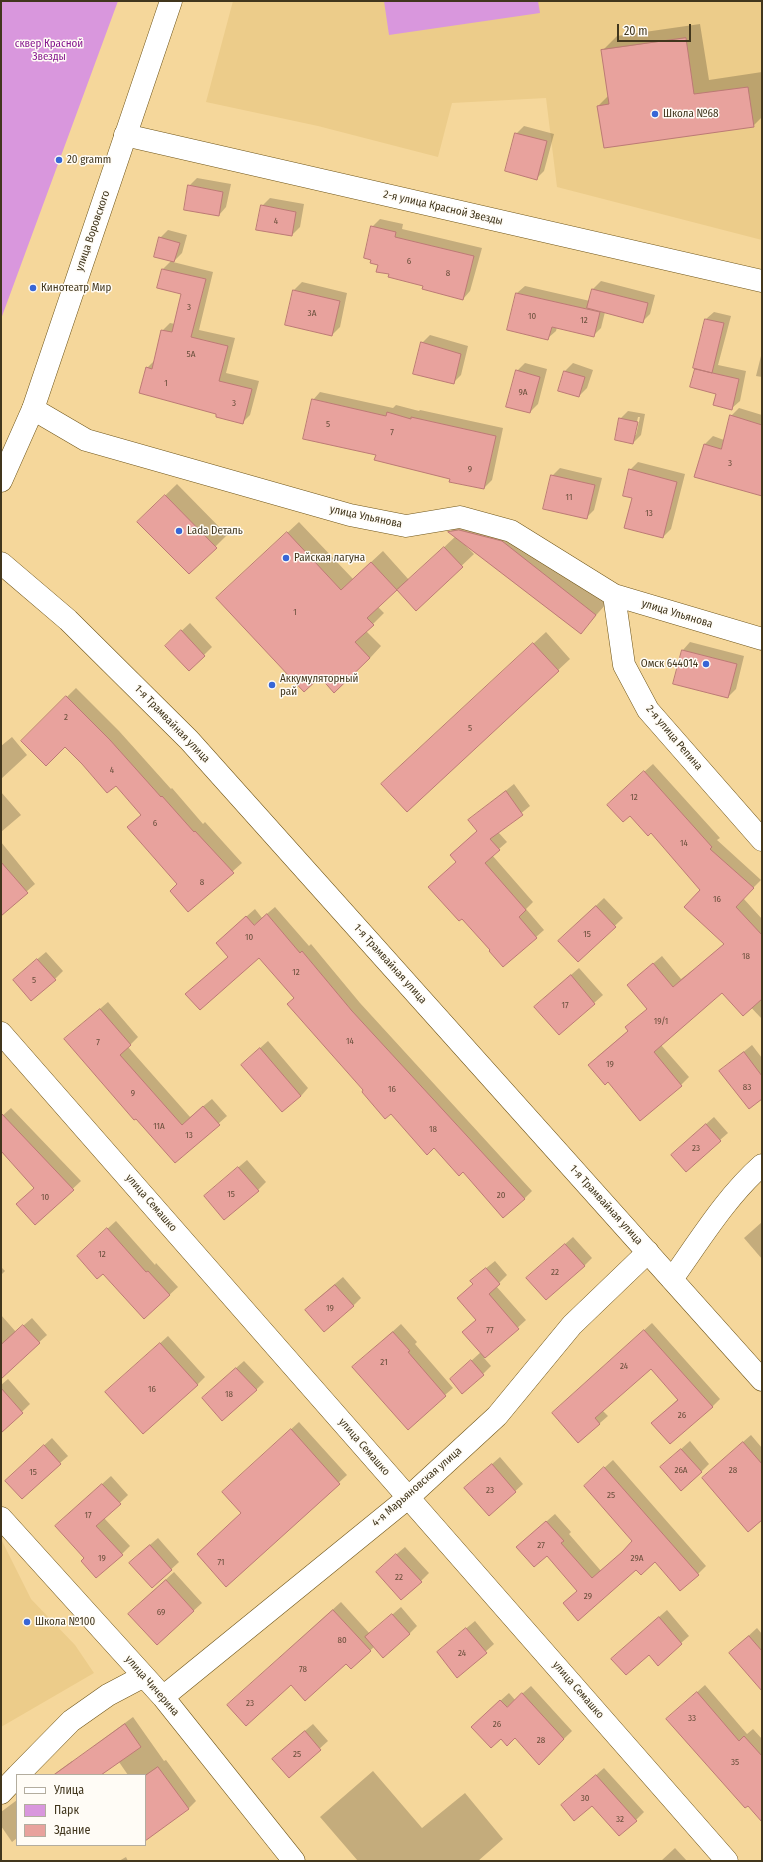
<!DOCTYPE html>
<meta charset="utf-8">
<style>
body{margin:0}
#map{position:relative;width:763px;height:1862px;overflow:hidden;background:#f5d79b;font-family:"Fira Sans Condensed",sans-serif}
canvas{display:block}
.frame{position:absolute;inset:0;border:2px solid #41361d;pointer-events:none}
.legend{position:absolute;left:16px;top:1774px;width:130px;height:72px;box-sizing:border-box;background:#fffcf6;border:1px solid #b3ad9f;margin:0;padding:5px 7px;list-style:none;font-size:12px;color:#41361d}
.legend li{display:flex;align-items:center;gap:8px;height:20px}
.legend b{width:20px;border:1px solid #b3ad9f}
.scale{position:absolute;left:617px;top:24px;width:74px;height:18px;box-sizing:border-box;border:2px solid #41361d;border-top:0;padding-left:5px;font-size:12px;line-height:14px;white-space:nowrap;color:#41361d;-webkit-text-stroke:3px #fffcf6;paint-order:stroke}
</style>
<div id="map">
<canvas width="763" height="1862"></canvas>
<div class="frame"></div>
<ul class="legend">
<li><b style="height:5px;background:#fff"></b>Улица</li>
<li><b style="height:11px;background:#d997dd"></b>Парк</li>
<li><b style="height:11px;background:#e8a29d"></b>Здание</li>
</ul>
<div class="scale">20 m</div>
</div>
<script>
const context = document.querySelector('canvas').getContext('2d');
context.lineJoin = 'round';
function fill(path, color) { context.fillStyle = color; context.fill(path, 'evenodd'); }
function strokePath(path, color, width, dash) { context.strokeStyle = color; context.lineWidth = width; context.lineCap = dash ? 'butt' : 'round'; context.setLineDash(dash || []); context.stroke(path); }
function label(font, color, halo, rows, align = 'center') {
  context.font = font + ' "Fira Sans Condensed",sans-serif'; context.lineWidth = 3; context.setLineDash([]); context.textBaseline = 'middle'; context.strokeStyle = halo; context.fillStyle = color; for (const [text, x, y, turn = 0] of rows) {
    context.save(); context.translate(x, y); context.rotate((+turn || 0) * Math.PI / 180); context.textAlign = isNaN(turn) ? turn : align; if (halo) context.strokeText(text, 0, 0); context.fillText(text, 0, 0); context.restore();
  }
}
fill(new Path2D(`
 M233,1H762V240L557,187L546,98L452,103L438,157L318,126L206,102Z
 M1,1539L31,1599L75,1645L94,1673L1,1727Z`), '#eccc8a');
fill(new Path2D(`
 M1,1H118L1,319Z
 M384,1H538L540,13L389,35Z`), '#d997dd');
fill(new Path2D(`
 M700,24L709,80L762,72V117L753,126L598,106L608,96L602,51L617,36Z
 M524,126L554,134L544,171L536,179L516,134Z
 M197,178L231,184L226,207L219,215L189,186Z
 M270,198L304,204L300,227L292,235L262,206Z
 M380,219L403,224L402,229L482,248L470,291L463,299L390,274L379,265L372,227Z
 M168,230L187,235L182,253L173,262L213,272L199,330L235,338L226,373L259,381L250,415L242,423L218,413L147,368L155,360L162,331L170,323L175,324L182,293L163,269L171,261L160,238Z
 M601,281L655,295L650,314L642,322L605,312L601,328L593,336L557,327L556,331L548,338L517,293L525,286L590,301L593,289Z
 M302,282L347,293L340,327L332,335L294,290Z
 M714,312L731,316L718,365L746,371L740,401L732,408L696,370L706,319Z
 M430,335L468,346L461,375L453,383L422,343Z
 M762,352V377L756,376Z
 M525,363L547,369L538,404L530,412L517,371Z
 M573,363L593,370L587,388L579,396L565,371Z
 M320,392L393,408L396,405L419,411L420,410L503,428L492,480L484,488L377,454L313,400Z
 M739,408L762,415V495L696,476L705,444L713,436L724,440L731,416Z
 M628,411L645,414L641,435L633,443L620,419ZM638,417H640L636,435H634Z
 M638,462L685,474L671,529L663,537L633,497L630,470Z
 M560,468L602,478L594,510L586,518L552,476Z
 M177,484L227,535L189,573L138,522Z
 M472,519L607,603L580,633L464,544L474,554L416,609L397,589L378,607L384,613L366,631L381,646L370,658L320,676L229,587L299,522L353,579L383,551L409,580L456,536L450,532L461,520Z
 M190,623L212,647L189,670L174,638Z
 M546,632L570,659L407,811L394,772Z
 M690,642L744,656L736,689L728,697L683,650Z
 M76,688L119,731L171,789L172,788L203,824L205,822L242,863L188,911L178,884L128,827L142,814L116,784L83,763L65,746L22,741Z
 M12,737L27,755L1,779V746Z
 M653,764L720,838L717,840L761,880L743,898L762,919V1019L706,960L725,943L701,890L651,832L616,797Z
 M514,784L530,806L498,832L507,842L492,855L533,902L526,909L544,930L536,937L492,950L457,861L451,855L478,830L469,820Z
 M1,792L21,815L1,832Z
 M1,842L35,884L1,914Z
 M604,898L623,918L578,961L567,933Z
 M275,907L309,946L311,944L360,1003L532,1191L524,1199L463,1171L364,1090L295,997L259,957L195,986L229,956L225,935L255,909L262,918Z
 M46,952L63,971L55,979L22,972Z
 M662,956L681,979L694,969L715,997L661,1045L689,1077L681,1085L597,1057L629,1030L648,1008L636,978Z
 M579,968L603,995L559,1034L543,999Z
 M108,1002L138,1037L128,1047L190,1117L212,1099L227,1116L175,1162L73,1032Z
 M268,1041L308,1088L301,1096L250,1057Z
 M752,1045L762,1058V1097L720,1071Z
 M11,1108L81,1181L35,1224V1187L1,1151V1117Z
 M714,1117L728,1133L720,1140L680,1147Z
 M247,1160L266,1182L258,1190L213,1189Z
 M116,1221L155,1265L156,1263L178,1287L144,1318L86,1248Z
 M762,1222V1259L744,1238Z
 M573,1237L592,1258L584,1266L527,1278Z
 M495,1261L507,1275L496,1286L526,1320L484,1358L491,1366L483,1374L459,1372L481,1352L463,1332L477,1319L474,1284L480,1273Z
 M1,1267L5,1271L1,1275Z
 M343,1277L361,1298L353,1306L314,1302Z
 M1,1315L16,1332L32,1318L47,1335L1,1377Z
 M652,1323L720,1399L712,1407L661,1415L678,1399L651,1368L602,1410L608,1416L578,1442L561,1405Z
 M401,1324L417,1342L415,1344L453,1388L445,1395L361,1360Z
 M168,1336L205,1377L197,1385L115,1384Z
 M244,1361L264,1382L256,1390H211Z
 M8,1379L30,1404L1,1432V1385Z
 M299,1422L347,1475L227,1586L198,1554L242,1513L223,1492Z
 M751,1435L762,1448V1519L711,1470Z
 M52,1438L68,1456L60,1463L14,1473Z
 M690,1441L709,1464L701,1472L670,1459Z
 M500,1457L523,1484L489,1515L473,1481Z
 M613,1460L706,1566L698,1574L655,1561L578,1590L547,1554L517,1547L555,1514L571,1532L569,1534L601,1571L631,1545L634,1542L593,1478Z
 M111,1476L128,1495L104,1518L130,1546L122,1554L85,1558L64,1518Z
 M158,1538L179,1562L152,1587L138,1555Z
 M405,1547L429,1573L421,1581L385,1564Z
 M174,1572L202,1603L157,1644L137,1606Z
 M341,1602L370,1634L401,1607L417,1626L409,1634L375,1646L351,1668L346,1662L291,1684L228,1705Z
 M667,1610L689,1636L681,1643L649,1654L620,1651Z
 M475,1621L494,1644L458,1676L446,1645Z
 M757,1628L762,1634V1689L730,1653Z
 M705,1685L747,1734L753,1729L762,1739V1821L676,1711Z
 M531,1686L572,1731L539,1763L515,1737L480,1719L509,1693L515,1700Z
 M133,1717L164,1761L166,1760L196,1801L188,1809L145,1837V1775H128L119,1762L86,1754L94,1746Z
 M313,1724L328,1741L289,1776L281,1751Z
 M72,1761L79,1775H53Z
 M604,1768L644,1812L636,1820L570,1798Z
 M373,1771L422,1828L465,1793L503,1839L478,1861H358L320,1817Z
 M17,1800V1838L12,1842L1,1826V1812Z
 M675,1848L687,1861H661Z
 M126,1857L128,1861H119Z`), '#0003');
const building = new Path2D(`
 M686,38L694,94L748,87L754,127L604,148L597,106L609,104L601,50Z
 M515,133L547,141L537,180L505,171Z
 M188,185L223,192L219,216L184,210Z
 M261,205L296,212L292,236L256,230Z
 M371,226L396,232L395,237L474,256L463,300L422,289L423,286L388,277L389,274L376,272L378,265L370,263L371,260L364,258Z
 M159,237L180,243L174,262L154,257Z
 M162,269L206,279L191,337L228,346L219,381L252,389L243,424L216,417V414L139,393L146,367L152,369L161,330L172,332L181,294L157,288Z
 M592,289L648,303L643,323L587,308Z
 M293,290L340,301L332,336L285,325Z
 M516,293L600,312L594,337L552,327L548,340L507,330Z
 M705,319L724,323L712,373L693,368Z
 M421,342L461,354L454,384L413,374Z
 M695,369L739,379L732,410L713,405L716,394L690,387Z
 M516,370L540,377L530,413L506,407Z
 M564,371L585,377L579,397L558,391Z
 M312,399L386,416L387,412L411,419V417L496,436L484,489L449,482L450,479L374,460L376,455L303,439Z
 M730,415L762,425V496L694,477L704,444L721,449Z
 M619,418L638,422L633,444L615,440Z
 M629,469L677,482L663,538L624,528L632,498L623,496Z
 M551,475L595,485L587,519L543,509Z
 M165,495L217,548L189,574L137,522Z
 M459,530L502,541L596,615L581,634L448,532Z
 M287,532L341,590L371,562L397,590L367,618L374,625L355,642L370,658L334,693L320,677L304,692L216,598Z
 M444,547L463,567L416,611L397,590Z
 M181,630L205,656L189,671L165,646Z
 M533,643L559,671L407,812L381,784Z
 M682,650L737,664L728,698L673,684Z
 M66,696L110,740L161,797L162,796L194,832L195,831L234,873L188,912L170,891L177,884L127,827L141,815L116,786L107,793L82,764L65,747L46,766L21,741Z
 M644,771L712,847L710,849L754,888L736,907L762,935V999L743,1016L722,993L654,1052L682,1086L640,1121L608,1082L605,1085L588,1065L628,1031L625,1027L647,1009L627,985L653,963L673,987L724,944L684,907L700,890L651,833L648,836L630,816L623,822L607,805Z
 M506,791L523,815L490,839L500,850L485,863L526,910L519,917L537,938L503,967L489,951L490,950L462,919L459,921L428,887L456,862L450,855L477,831L468,820Z
 M1,862L28,893L1,916Z
 M596,906L616,927L578,962L558,941Z
 M267,914L300,953L302,951L352,1011L525,1199L503,1218L463,1172L459,1176L434,1148L427,1155L391,1114L385,1119L362,1092L363,1090L287,1004L294,998L259,958L200,1010L185,994L228,957L216,943L246,916L254,925Z
 M37,959L56,980L31,1001L13,980Z
 M571,975L595,1004L559,1035L534,1007Z
 M100,1009L131,1045L120,1055L182,1125L203,1106L220,1125L175,1163L136,1119L134,1120L64,1039Z
 M260,1048L301,1096L282,1112L241,1065Z
 M744,1052L762,1076V1099L749,1109L719,1071Z
 M1,1113L74,1190L35,1225L16,1204L34,1188L1,1151Z
 M706,1124L721,1141L686,1172L671,1155Z
 M238,1167L259,1191L224,1220L204,1196Z
 M107,1228L146,1272L148,1271L170,1295L144,1319L103,1274L97,1279L77,1256Z
 M565,1244L585,1266L546,1300L526,1278Z
 M486,1268L500,1284L489,1294L519,1329L485,1358L462,1332L476,1320L457,1298L473,1284L470,1281Z
 M335,1285L354,1306L324,1332L305,1310Z
 M23,1325L40,1343L1,1379V1345Z
 M644,1330L713,1407L670,1444L651,1423L678,1400L651,1369L595,1418L600,1424L578,1443L552,1413Z
 M393,1332L410,1351L408,1352L446,1396L408,1430L352,1367Z
 M160,1343L198,1385L143,1434L105,1392Z
 M471,1360L484,1375L462,1394L450,1379Z
 M236,1368L257,1390L222,1421L202,1398Z
 M1,1388L23,1413L1,1433Z
 M291,1429L340,1484L226,1587L197,1554L241,1513L222,1492Z
 M743,1442L762,1464V1520L748,1532L702,1478Z
 M44,1445L61,1464L22,1499L5,1481Z
 M681,1449L702,1472L681,1491L660,1467Z
 M492,1464L516,1492L489,1516L464,1488Z
 M604,1467L699,1575L680,1591L655,1562L641,1575L636,1570L578,1621L563,1603L577,1591L547,1556L534,1567L516,1547L546,1521L564,1541L561,1543L592,1578L622,1552L632,1541L584,1486Z
 M102,1484L121,1504L96,1526L123,1555L96,1578L81,1561L84,1558L55,1526Z
 M150,1545L172,1570L152,1588L129,1563Z
 M396,1554L422,1582L401,1600L376,1572Z
 M166,1580L194,1611L157,1645L128,1614Z
 M333,1610L371,1651L351,1669L346,1664L305,1701L291,1685L246,1726L227,1705Z
 M392,1614L410,1634L383,1658L365,1637Z
 M659,1617L682,1644L658,1666L649,1655L626,1675L611,1659Z
 M466,1628L487,1653L457,1678L437,1652Z
 M749,1636L762,1651V1691L729,1653Z
 M697,1692L739,1741L744,1736L762,1756V1822L748,1806L745,1808L666,1719Z
 M522,1693L564,1739L539,1765L515,1738L507,1746L501,1739L491,1748L471,1727L500,1700L507,1707Z
 M125,1724L141,1747L101,1775H54Z
 M305,1731L321,1750L289,1778L272,1759Z
 M158,1767L189,1809L145,1841V1776Z
 M596,1775L637,1821L619,1836L592,1806L574,1821L561,1805Z`);
fill(building, '#e8a29d');
strokePath(building, '#bc7a75', 1);
const street = new Path2D(`
 M125,135L762,281
 M33,409L86,440L350,515L406,526L460,517L511,531L614,595L762,639
 M614,595L624,665L648,710L762,840
 M1,1033L727,1861
 M672,1279C700,1240 726,1197 762,1165
 M1,1518L163,1697L294,1861
 M163,1697L409,1497L497,1416L572,1325L648,1252
 M18,1775L71,1721L108,1695L144,1676
 M1,1793L17,1776`);
const primary = new Path2D(`
 M1,481L33,409L171,1
 M1,563L68,620L189,740L762,1380`);
strokePath(street, '#6f5519', 23);
strokePath(primary, '#6f5519', 23);
strokePath(street, '#fff', 22);
strokePath(primary, '#fff', 22);
for (const [x, y, r, color] of [
 [655,114,4,"#3866d6"],
 [59,160,4,"#3866d6"],
 [33,288,4,"#3866d6"],
 [179,531,4,"#3866d6"],
 [286,558,4,"#3866d6"],
 [706,664,4,"#3866d6"],
 [272,685,4,"#3866d6"],
 [27,1622,4,"#3866d6"]
]) { const dot = new Path2D(); dot.arc(x, y, r, 0, 2 * Math.PI); context.fillStyle = color; context.fill(dot); strokePath(dot, '#fffcf6', 1.5); }
label('9px', '#6b513d', null, [
 ["4",276,221],
 ["6",409,261],
 ["8",448,273],
 ["3",189,307],
 ["3А",312,313],
 ["10",532,316],
 ["12",584,320],
 ["5А",191,354],
 ["1",166,383],
 ["9А",523,392],
 ["3",234,403],
 ["5",328,424],
 ["7",392,432],
 ["3",730,463],
 ["9",470,469],
 ["11",569,497],
 ["13",649,513],
 ["1",295,612],
 ["2",66,717],
 ["5",470,728],
 ["4",112,770],
 ["12",634,797],
 ["6",155,823],
 ["14",684,843],
 ["8",202,882],
 ["16",717,899],
 ["15",587,934],
 ["10",249,937],
 ["18",746,956],
 ["12",296,972],
 ["5",34,980],
 ["17",565,1005],
 ["19/1",661,1021],
 ["14",350,1041],
 ["7",98,1042],
 ["19",610,1064],
 ["83",747,1087],
 ["16",392,1089],
 ["9",133,1093],
 ["11А",159,1126],
 ["18",433,1129],
 ["13",189,1135],
 ["23",696,1148],
 ["15",231,1194],
 ["20",501,1195],
 ["10",45,1197],
 ["12",102,1254],
 ["22",555,1272],
 ["19",330,1308],
 ["77",490,1330],
 ["21",384,1362],
 ["24",624,1366],
 ["16",152,1389],
 ["18",229,1394],
 ["26",682,1415],
 ["26А",681,1470],
 ["28",733,1470],
 ["15",33,1472],
 ["23",490,1490],
 ["25",611,1495],
 ["17",88,1515],
 ["27",541,1545],
 ["19",102,1558],
 ["29А",637,1558],
 ["71",221,1562],
 ["22",399,1577],
 ["29",588,1596],
 ["69",161,1612],
 ["80",342,1640],
 ["24",462,1653],
 ["78",303,1669],
 ["23",250,1703],
 ["33",692,1718],
 ["26",497,1724],
 ["28",541,1740],
 ["25",297,1754],
 ["35",735,1762],
 ["30",585,1798],
 ["32",620,1819]
]);
label('11px', '#86188f', '#fffcf6', [
 ["сквер Красной",49,44],
 ["Звезды",49,57]
]);
label('11px', '#41361d', '#fffcf6', [
 ["Школа №68",663,114],
 ["20 gramm",67,160],
 ["Кинотеатр Мир",41,288],
 ["Lada Dеталь",187,531],
 ["Райская лагуна",294,558],
 ["Омск 644014",698,664,"right"],
 ["Аккумуляторный",280,679],
 ["рай",280,692],
 ["Школа №100",35,1622]
], 'left');
label('11px', '#41361d', '#fffcf6', [
 ["2-я улица Красной Звезды",443,208,13],
 ["улица Воровского",93,231,-71],
 ["улица Ульянова",366,517,12],
 ["улица Ульянова",677,614,17],
 ["1-я Трамвайная улица",172,724,46],
 ["2-я улица Репина",674,738,50],
 ["1-я Трамвайная улица",390,964,48],
 ["улица Семашко",151,1203,49],
 ["1-я Трамвайная улица",606,1205,48],
 ["улица Семашко",364,1447,49],
 ["4-я Марьяновская улица",417,1487,-41],
 ["улица Чичерина",152,1686,49],
 ["улица Семашко",578,1690,49]
]);
</script>
